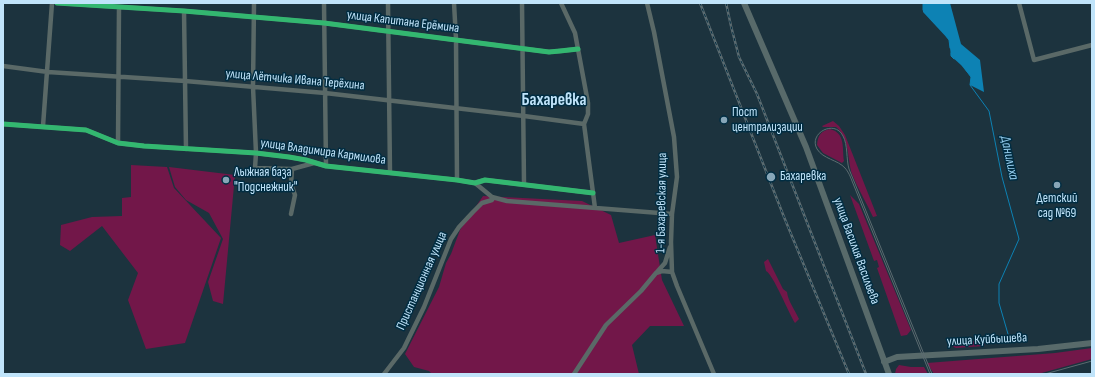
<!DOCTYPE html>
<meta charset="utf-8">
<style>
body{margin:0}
#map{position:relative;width:1095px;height:377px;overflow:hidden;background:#1c333e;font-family:"Sofia Sans Condensed",sans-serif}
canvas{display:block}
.frame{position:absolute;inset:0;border:4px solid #c0e4fa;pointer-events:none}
</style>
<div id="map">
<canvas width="1095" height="377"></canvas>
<div class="frame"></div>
</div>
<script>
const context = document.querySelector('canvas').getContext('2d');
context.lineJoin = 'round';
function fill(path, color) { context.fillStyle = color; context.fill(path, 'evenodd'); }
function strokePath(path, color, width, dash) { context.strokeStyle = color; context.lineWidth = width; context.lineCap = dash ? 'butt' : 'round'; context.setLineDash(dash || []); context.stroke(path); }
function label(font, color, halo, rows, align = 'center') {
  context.font = font + ' "Sofia Sans Condensed",sans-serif'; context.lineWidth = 3; context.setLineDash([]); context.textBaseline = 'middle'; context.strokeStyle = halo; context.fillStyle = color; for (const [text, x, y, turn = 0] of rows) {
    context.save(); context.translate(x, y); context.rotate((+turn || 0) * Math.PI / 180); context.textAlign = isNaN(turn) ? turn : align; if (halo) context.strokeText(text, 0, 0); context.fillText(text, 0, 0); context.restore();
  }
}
fill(new Path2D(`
 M833,121L839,126L845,135L877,216L873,217C866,202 858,189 852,174C847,158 850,139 836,127H823L822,126Z
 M830,129C846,133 842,149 844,161L842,163L823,153L817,145C818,135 821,131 830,129Z
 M131,165L167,167L174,188L221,238L185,343L146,349L128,300L138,273L102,226L70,251L60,245L61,225L92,217L122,216V198L131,197Z
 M169,167L235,175L223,304L213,301L208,282L223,239L209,213L186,200L175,187Z
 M850,195L859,204L911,330L907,335L901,336L877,268L879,267L877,260L874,261Z
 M483,196L582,201L611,215L619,243L655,235L662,280L684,326H650L632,345L639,374H432L429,371L414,367L405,354L439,287L446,263L451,254L460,230Z
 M768,259L783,289L787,292C788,301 795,310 799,319L795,323C789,314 773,274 766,271L764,262Z
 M986,340L984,346L956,348L952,346L951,343Z
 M1092,348V359L1038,374H934L927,363L1055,353Z
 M899,365L911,367H924L928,374H895L896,369Z`), '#721749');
fill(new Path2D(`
 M923,3H950L961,44L980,60L984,92L970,85L971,77L961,65L951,56L949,40L923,12Z`), '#0d82b4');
strokePath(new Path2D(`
 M923,10V3
 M931,20L939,28
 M946,36L949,40L950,48
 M951,53V56L954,59
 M965,69L971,77L970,85L989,111L1002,177L1019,239L999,284V303L1008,334`), '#0d82b4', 1);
strokePath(new Path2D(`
 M57,3L184,11L324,23L549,52L560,51L578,49
 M254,3L253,87L256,153L255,168L292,169L314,163
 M324,3L326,166
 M388,3L390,173
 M454,3L456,39L457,180
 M522,3L524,184
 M561,3L575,33L588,103V114L584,124L595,208
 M647,3L654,32L674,137L677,177L672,214L671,242L672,272L677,286L714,374
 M1019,3L1034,60L1092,45
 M184,11L186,149
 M3,66L48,72L185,81L325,93L524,116L584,124
 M3,124L86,130L118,143L144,146L256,153L289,157L306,160L326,166L457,180L475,183L485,180L593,193
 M43,126L52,3
 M118,143L119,7
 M475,183L492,197L507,201L672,214
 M291,214L295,195L291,184L292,169
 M657,272L665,263L670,247
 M384,374L404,348L424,307L451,239L459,227L473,212L482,203L492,200V197
 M574,374L606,325L641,291L656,273L662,271L672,272`), '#5a6967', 4.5);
strokePath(new Path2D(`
 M744,3L806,147L889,374
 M884,362L897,357L1038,349L1092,343`), '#586a6a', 6);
strokePath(new Path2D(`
 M930,374L850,176C849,174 847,170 845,168C838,160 823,159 817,149C808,133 835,119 843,136C848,145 846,159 849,169L932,374
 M1045,374L1092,361`), '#5b6b70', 1);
const rail = new Path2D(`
 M700,3L784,217L849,374
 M726,3L731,26L739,57L757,94L866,374`);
strokePath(rail, '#5b6b70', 2.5);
strokePath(rail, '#012d42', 1, [3]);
strokePath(new Path2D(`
 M57,3L184,11L324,23L549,52L560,51L578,49
 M3,124L86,130L118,143L144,146L256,153L289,157L306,160L326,166L457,180L475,183L485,180L593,193`), '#33b770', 5);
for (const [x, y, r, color] of [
 [724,120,4,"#87a6b8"],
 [771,177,5,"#87a6b8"],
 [226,180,4,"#87a6b8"],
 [1057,185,4,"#87a6b8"]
]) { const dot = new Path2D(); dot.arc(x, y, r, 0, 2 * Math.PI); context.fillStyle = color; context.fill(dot); strokePath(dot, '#012d42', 1.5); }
label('13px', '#c0e4fa', '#012d42', [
 ["улица Капитана Ерёмина",403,22,7],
 ["улица Лётчика Ивана Терёхина",295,80,5],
 ["улица Владимира Кармилова",323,152,8],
 ["1-я Бахаревская улица",662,203,-89],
 ["улица Василия Васильева",856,251,70],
 ["Пристанционная улица",422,281,-66],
 ["улица Куйбышева",987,340,-3]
]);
label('13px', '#c0e4fa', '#012d42', [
 ["Пост",732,113],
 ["централизации",732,128],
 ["Лыжная база",234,173],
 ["\"Подснежник\"",234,188],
 ["Бахаревка",780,177],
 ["Детский",1057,199,"center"],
 ["сад №69",1057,214,"center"]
], 'left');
label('italic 14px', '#93cbec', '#012d42', [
 ["Данилиха",1009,158,78]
]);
label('bold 17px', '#c0e4fa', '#012d42', [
 ["Бахаревка",554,101]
]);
</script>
